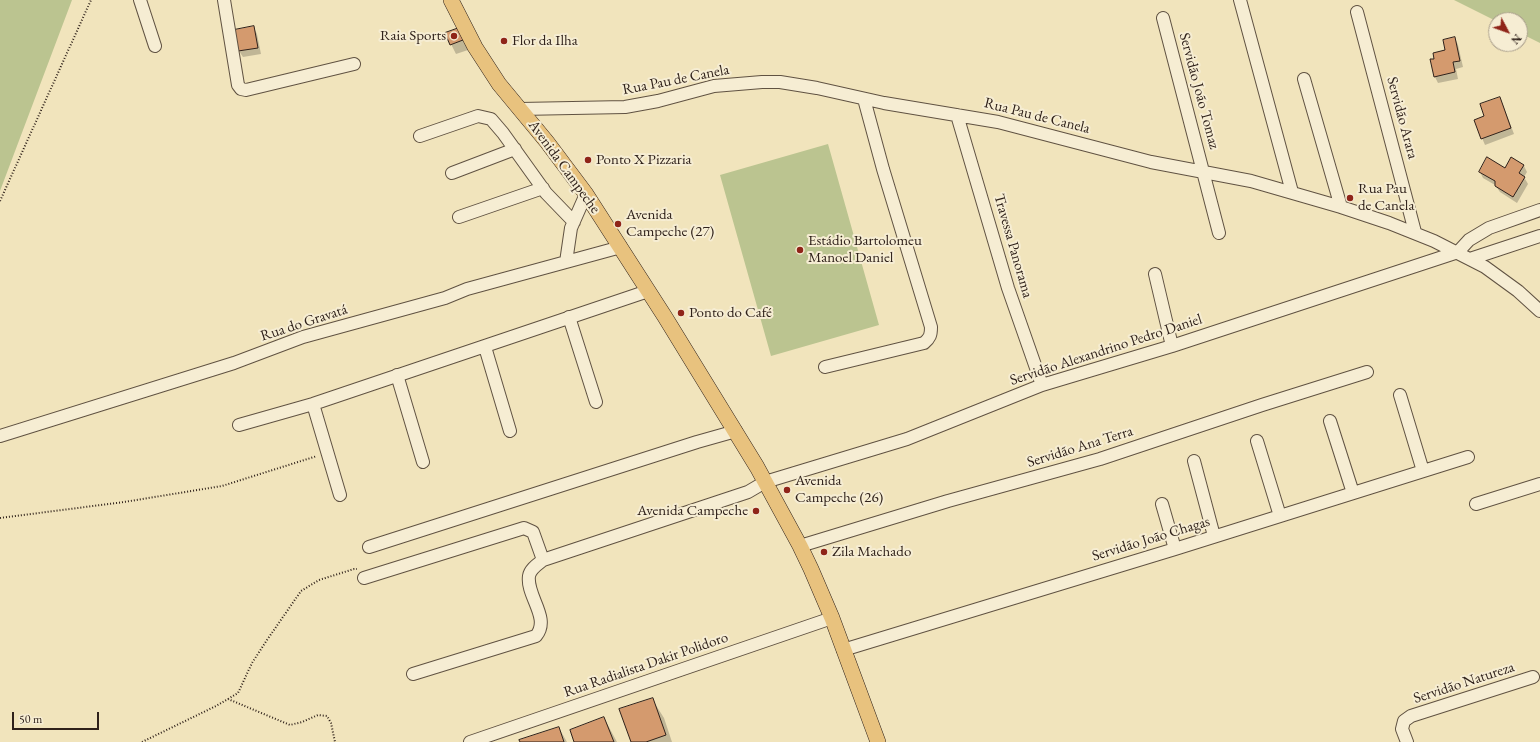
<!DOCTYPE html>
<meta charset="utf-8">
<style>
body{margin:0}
#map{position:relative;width:1540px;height:742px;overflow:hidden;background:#f1e4bc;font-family:"EB Garamond",serif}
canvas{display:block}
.north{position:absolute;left:1488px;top:12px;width:40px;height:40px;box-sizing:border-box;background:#f6edd3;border:1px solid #a69b89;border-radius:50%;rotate:131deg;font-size:11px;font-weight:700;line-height:16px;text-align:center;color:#2f211a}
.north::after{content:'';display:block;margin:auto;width:14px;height:18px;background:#8f2418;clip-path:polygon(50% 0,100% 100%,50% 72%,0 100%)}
.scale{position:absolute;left:12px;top:712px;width:87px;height:18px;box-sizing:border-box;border:2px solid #2f211a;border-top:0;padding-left:5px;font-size:12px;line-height:14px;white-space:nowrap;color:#2f211a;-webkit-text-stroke:3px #f6edd3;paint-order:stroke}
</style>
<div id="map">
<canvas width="1540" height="742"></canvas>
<div class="north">N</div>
<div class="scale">50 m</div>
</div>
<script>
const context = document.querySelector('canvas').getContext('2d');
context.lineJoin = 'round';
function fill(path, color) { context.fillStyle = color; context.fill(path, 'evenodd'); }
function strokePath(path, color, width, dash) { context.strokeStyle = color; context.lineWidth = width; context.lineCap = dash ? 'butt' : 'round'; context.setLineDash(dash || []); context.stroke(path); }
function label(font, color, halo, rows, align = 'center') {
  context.font = font + ' "EB Garamond",serif'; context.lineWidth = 4; context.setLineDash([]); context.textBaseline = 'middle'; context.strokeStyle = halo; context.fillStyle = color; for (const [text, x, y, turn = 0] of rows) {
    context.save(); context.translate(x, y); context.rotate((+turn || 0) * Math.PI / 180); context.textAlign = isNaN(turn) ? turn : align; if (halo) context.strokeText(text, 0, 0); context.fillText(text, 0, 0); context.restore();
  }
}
fill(new Path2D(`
 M0,0H72L0,191Z
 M1454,0H1540V43L1520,33V20L1496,21Z
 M828,144L879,325L771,356L720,175Z`), '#bbc490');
fill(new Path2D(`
 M254,28L257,34L261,54L243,57L239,51L235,31Z
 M1455,38L1458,45L1463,67L1456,69L1458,79L1438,83L1435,77V59L1447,51Z
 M464,39L468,50L456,54L451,44Z
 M1500,98L1503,105L1514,134L1485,145L1482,138L1486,117Z
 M1524,166L1527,172L1524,177L1528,184L1517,203L1500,192L1495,185L1483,178L1480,172Z
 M652,699L664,718L672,742H632Z
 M604,718L617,742H575Z
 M559,728L567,742H521Z`), '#0003');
const building = new Path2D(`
 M254,26L258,48L238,51L234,30Z
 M459,28L463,40L450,45L445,33Z
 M1455,37L1460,61L1453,62L1455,72L1434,77L1430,59H1434L1433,53L1445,50L1443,40Z
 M1500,97L1511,128L1481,139L1474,120L1484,116L1480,104Z
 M1487,157L1505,168L1511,157L1524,165L1519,173L1525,177L1513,197L1495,186V181L1479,172Z
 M653,698L666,735L646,742H631L619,709Z
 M604,717L614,742H574L570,730Z
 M559,727L564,742H520L519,740Z`);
fill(building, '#d49a6e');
strokePath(building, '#2f211a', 1);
const minor = new Path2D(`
 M140,0L155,46
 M224,0L238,85L241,89L246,90L354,64
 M1240,0L1292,192
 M1357,12L1415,232
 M1163,18L1219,233
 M1304,79L1341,207
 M520,109L625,107L658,101L714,86L762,82H780L817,88L884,103L998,122L1151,162L1251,181L1341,207L1389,223L1434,241L1485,267L1518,291L1540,311
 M957,115L1008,288L1042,385
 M420,136L478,116L491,119L503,133L546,193L574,222
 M452,173L515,149
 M459,217L543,188
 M1470,259L1540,236
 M566,262L571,228L586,194
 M1155,274L1172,346
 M569,317L596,402
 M485,347L510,431
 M825,367L924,343C930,338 931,335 931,327L883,169L864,99
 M397,375L423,462
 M1400,395L1423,471
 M313,404L340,495
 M1330,421L1353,493
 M239,425L313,404L648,291
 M0,436L234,363L303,337L445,298L467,289L621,247
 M1257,441L1280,516
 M1194,461L1214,536
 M1162,504L1175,549
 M1476,504L1540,484
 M800,546L948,501L1100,459L1262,405L1367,372
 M369,547L697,442L736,431
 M364,578L524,528L533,532L543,560L748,492L765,482L907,439L1042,385L1172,346L1458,252L1469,240L1489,228L1540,210
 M843,650L1175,549L1468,457
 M413,674L536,636C551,618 526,596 529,576C530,569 538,564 543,560
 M470,742L832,618
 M1407,742L1402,729L1404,721L1411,716L1533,677`);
const major = new Path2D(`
 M451,0L475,47L499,84L547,142L586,194L665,317L757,467L800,546L811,569L832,618L878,742`);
strokePath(minor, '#605242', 14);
strokePath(major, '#2f211a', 16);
strokePath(new Path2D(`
 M0,201L91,0
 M0,518L124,502L222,486L317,456
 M228,699L238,693L252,663L267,640L301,591L319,580L354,569H357
 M142,742L216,706L228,699L290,725L302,722L318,715L327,716L331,723L335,742`), '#2f211a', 2, [1, 2]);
strokePath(minor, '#f6edd3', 12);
strokePath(major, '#e8c27e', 15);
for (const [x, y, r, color] of [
 [454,36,4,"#8f2418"],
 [504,41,4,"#8f2418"],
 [588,160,4,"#8f2418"],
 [1350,198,4,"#8f2418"],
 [618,224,4,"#8f2418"],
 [800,250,4,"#8f2418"],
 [681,313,4,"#8f2418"],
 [787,490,4,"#8f2418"],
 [756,511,4,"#8f2418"],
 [824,552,4,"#8f2418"]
]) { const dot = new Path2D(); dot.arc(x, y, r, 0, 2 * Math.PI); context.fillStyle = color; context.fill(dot); strokePath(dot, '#f6edd3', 1.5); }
label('15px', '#2f211a', '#f6edd3', [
 ["Raia Sports",446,36,"right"],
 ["Flor da Ilha",512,41],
 ["Ponto X Pizzaria",596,160],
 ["Rua Pau",1358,189],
 ["de Canela",1358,206],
 ["Avenida",626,215],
 ["Campeche (27)",626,232],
 ["Estádio Bartolomeu",808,241],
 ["Manoel Daniel",808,258],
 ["Ponto do Café",689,313],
 ["Avenida",795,481],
 ["Campeche (26)",795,498],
 ["Avenida Campeche",748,511,"right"],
 ["Zila Machado",832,552]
], 'left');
label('15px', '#2f211a', '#f6edd3', [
 ["Rua Pau de Canela",676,80,-11],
 ["Servidão João Tomaz",1199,91,75],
 ["Rua Pau de Canela",1037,116,14],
 ["Servidão Arara",1402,118,75],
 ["Avenida Campeche",564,167,54],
 ["Travessa Panorama",1013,246,74],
 ["Rua do Gravatá",304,323,-18],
 ["Servidão Alexandrino Pedro Daniel",1106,350,-18],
 ["Servidão Ana Terra",1080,447,-17],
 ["Servidão João Chagas",1151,539,-17],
 ["Rua Radialista Dakir Polidoro",646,665,-19],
 ["Servidão Natureza",1464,683,-18]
]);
</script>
